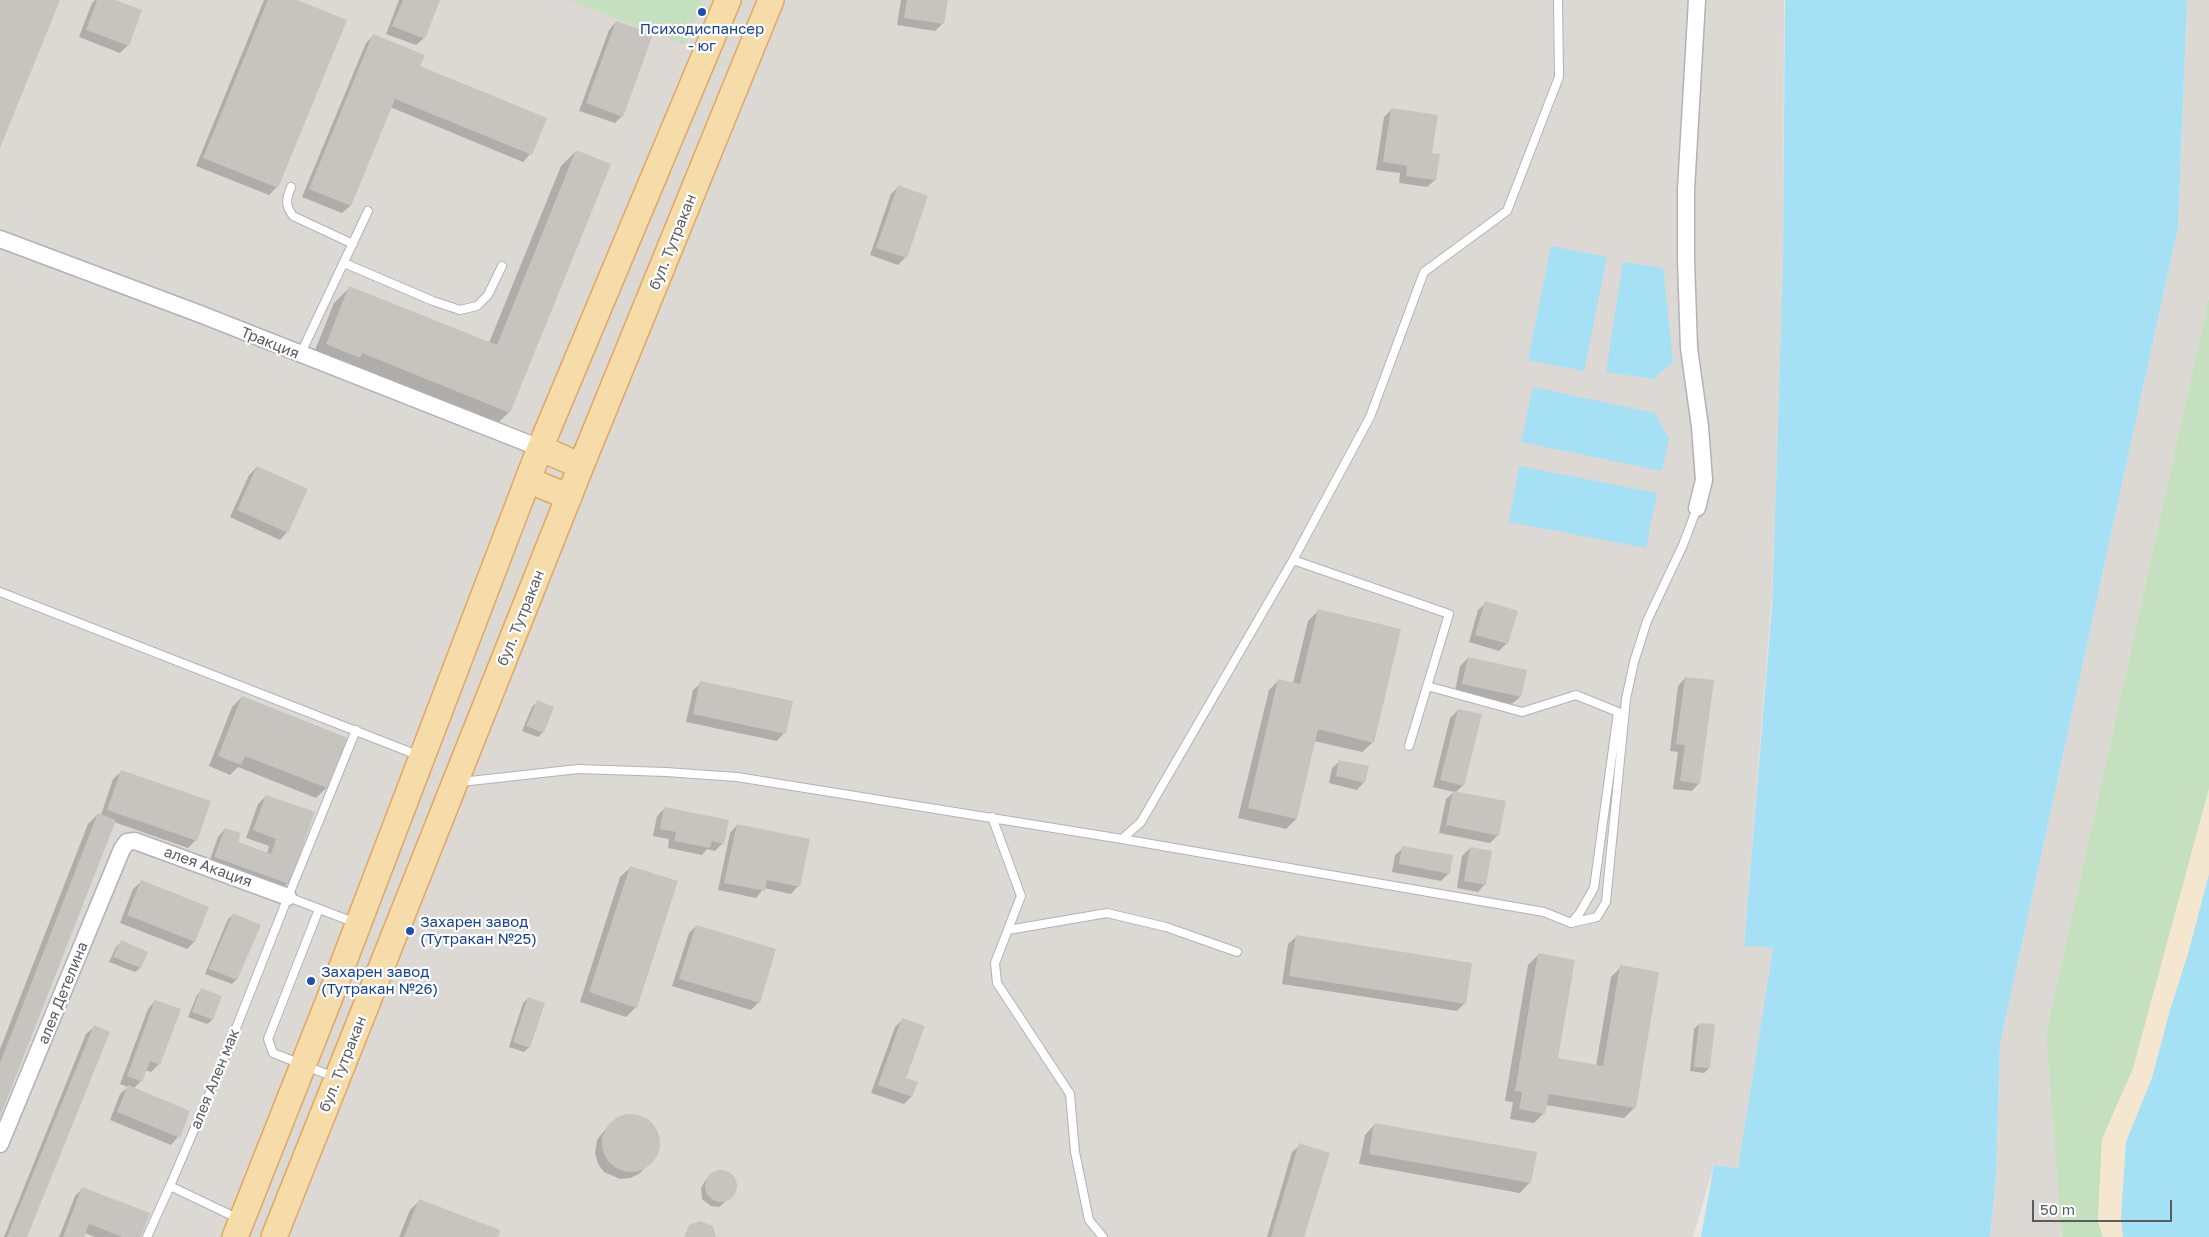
<!DOCTYPE html>
<meta charset="utf-8">
<style>
body{margin:0}
#map{position:relative;width:2209px;height:1237px;overflow:hidden;background:#eae6e0;font-family:"Golos Text",sans-serif}
canvas{display:block}
.scale{position:absolute;left:2032px;top:1200px;width:140px;height:22px;box-sizing:border-box;border:2px solid #595d5f;border-top:0;padding-left:6px;font-size:15px;line-height:18px;white-space:nowrap;color:#595d5f;-webkit-text-stroke:4px #fff;paint-order:stroke}
</style>
<div id="map">
<canvas width="2209" height="1237"></canvas>
<div class="scale">50 m</div>
</div>
<script>
const context = document.querySelector('canvas').getContext('2d');
context.lineJoin = 'round';
function fill(path, color) { context.fillStyle = color; context.fill(path, 'evenodd'); }
function strokePath(path, color, width, dash) { context.strokeStyle = color; context.lineWidth = width; context.lineCap = dash ? 'butt' : 'round'; context.setLineDash(dash || []); context.stroke(path); }
function label(font, color, halo, rows, align = 'center') {
  context.font = font + ' "Golos Text",sans-serif'; context.lineWidth = 4.5; context.setLineDash([]); context.textBaseline = 'middle'; context.strokeStyle = halo; context.fillStyle = color; for (const [text, x, y, turn = 0] of rows) {
    context.save(); context.translate(x, y); context.rotate((+turn || 0) * Math.PI / 180); context.textAlign = isNaN(turn) ? turn : align; if (halo) context.strokeText(text, 0, 0); context.fillText(text, 0, 0); context.restore();
  }
}
fill(new Path2D(`
 M0,0H1784L1783,298L1772,593L1744,946L1773,948L1738,1168L1714,1165L1693,1237H0Z
 M2187,0H2209V297L2046,1033L2061,1209V1237H1990L1996,1177L2000,1044L2178,227Z`), '#dcd8d4');
fill(new Path2D(`
 M569,0H702L685,45Z
 M2209,297V789L2133,1069L2102,1139L2098,1221L2103,1237H2062L2046,1033Z
 M318,1092L321,1094L265,1237H259Z`), '#c4e0be');
fill(new Path2D(`
 M2209,789V875L2188,954L2170,1010L2152,1078L2126,1141L2121,1218L2123,1237H2103L2098,1221L2102,1139L2133,1069Z`), '#f5e6d0');
fill(new Path2D(`
 M1785,0H2187L2178,227L2000,1044L1996,1177L1990,1237H1701L1714,1165L1738,1168L1773,948L1744,946L1772,607L1783,272Z
 M1551,246L1607,257L1584,371L1528,360Z
 M1623,262L1663,268L1673,362L1653,379L1606,372Z
 M1533,387L1655,413L1669,439L1662,471L1521,442Z
 M1519,466L1657,493L1646,548L1509,522Z
 M2209,874V1237H2123L2121,1218L2126,1142L2152,1078L2170,1010L2188,954Z`), '#a5e0f5');
fill(new Path2D(`
 M95,0H111L128,45L120,53L79,37L92,3Z
 M264,0H294L345,21L277,187L269,195L196,166Z
 M399,0H439L424,38L416,45L386,34Z
 M901,0H947L942,24L935,31L897,25Z
 M616,22L622,116L615,123L579,111L609,30Z
 M373,36L419,67L530,154L523,162L390,107L350,206L342,213L302,197L366,43Z
 M1392,109L1431,154L1435,180L1427,187L1399,183L1400,173L1376,170L1384,117Z
 M576,151L509,412L494,427L311,360L334,303L350,287L489,343L561,166Z
 M898,187L906,257L898,265L870,255L891,194Z
 M257,467L287,532L280,540L230,517L249,475Z
 M1486,603L1507,643L1499,651L1469,642L1478,610Z
 M1318,611L1373,742L1362,752L1314,741L1296,819L1286,829L1238,818L1269,690L1279,680L1293,683L1308,621Z
 M1468,658L1526,671L1520,697L1512,704L1455,691L1460,666Z
 M1685,678L1699,783L1692,791L1673,789L1678,752L1670,751L1678,686Z
 M701,683L784,733L777,741L686,722L693,690Z
 M242,697L346,738L326,788L316,798L238,767L230,775L209,766L232,707Z
 M537,702L543,732L538,737L522,731L532,707Z
 M1458,710L1463,785L1456,792L1498,835L1490,843L1439,833L1446,799L1454,792L1433,787L1450,718Z
 M1340,761L1364,782L1357,790L1329,783L1332,768Z
 M121,772L196,840L188,848L114,822L0,1114V1049L88,824L98,814L101,815L113,779Z
 M266,796L288,883L280,891L208,865L218,837L225,829L236,843L267,854L269,846L246,838L258,804Z
 M665,808L723,843L715,851L707,849L702,855L668,848L669,839L653,836L657,816Z
 M737,825L798,886L791,894L764,888L756,898L718,890L730,833Z
 M1403,848L1449,873L1441,881L1392,872L1395,855Z
 M1470,848L1485,884L1478,892L1457,888L1462,856Z
 M631,867L636,1007L626,1017L580,1002L620,877Z
 M141,882L208,908L194,942L187,949L120,923L133,889Z
 M233,915L236,980L232,984L205,974L228,919Z
 M696,926L759,1002L751,1010L672,986L689,933Z
 M1296,937L1465,1003L1457,1011L1282,984L1288,944Z
 M121,942L140,968L135,972L109,962L116,947Z
 M1538,955L1557,1059L1596,1066L1611,977L1621,967L1634,1108L1624,1118L1546,1105L1544,1113L1534,1123L1510,1119L1513,1102L1505,1101L1528,965Z
 M202,990L212,1020L207,1024L188,1017L197,995Z
 M528,998L529,1047L524,1052L509,1047L523,1003Z
 M155,1001L159,1064L151,1072L145,1070L141,1081L133,1089L178,1137L171,1145L110,1120L120,1094L128,1087L120,1084L148,1009Z
 M903,1019L905,1079L916,1083L911,1097L904,1104L871,1093L895,1027Z
 M1699,1024L1709,1068L1704,1073L1690,1071L1694,1029Z
 M94,1027L26,1237H4L86,1034Z
 M630,1115L641,1117L651,1124L658,1137V1150L655,1157L639,1174L630,1178L620,1179L604,1172L598,1164L595,1153L597,1140L604,1131L621,1117Z
 M1375,1124L1530,1182L1520,1193L1359,1164L1365,1135Z
 M1300,1145L1303,1237H1267L1292,1152Z
 M716,1172H726L732,1176L735,1183L734,1194L719,1207L711,1206L702,1199L701,1188L705,1181Z
 M83,1188L139,1237H95L85,1233L83,1237H59L75,1196Z
 M420,1200L496,1237H399L410,1210Z`), '#0003');
fill(new Path2D(`
 M0,0H60L0,148Z
 M97,0H115L142,10L129,46L86,30Z
 M268,0H297L347,20L278,188L203,158Z
 M403,0H440L425,39L392,26Z
 M907,0H948L944,24L904,18Z
 M616,21L653,34L623,117L586,103Z
 M373,34L425,55L420,66L547,118L532,155L395,99L351,206L309,189Z
 M1391,108L1438,115L1432,153L1440,154L1436,180L1406,176L1407,166L1383,162Z
 M576,150L611,164L510,413L362,353L360,358L326,344L349,286L497,345Z
 M898,185L928,196L907,258L876,248Z
 M257,466L308,489L288,533L237,510Z
 M1485,601L1518,611L1508,644L1475,635Z
 M1318,609L1401,629L1374,743L1318,729L1297,819L1248,808L1278,679L1300,684Z
 M1468,657L1527,670L1521,697L1462,684Z
 M1685,677L1714,680L1700,784L1680,781L1685,745L1676,744Z
 M700,681L793,701L786,734L693,714Z
 M242,696L348,738L327,788L245,756L241,765L218,756Z
 M537,700L554,707L544,733L526,726Z
 M1458,709L1482,714L1464,786L1440,780Z
 M1339,760L1369,766L1365,783L1336,776Z
 M121,770L211,801L197,841L107,810Z
 M1453,791L1506,801L1499,836L1446,825Z
 M266,795L315,812L289,884L214,857L225,828L241,833L238,842L271,854L276,839L253,830Z
 M664,807L729,820L724,844L712,841L710,848L674,841L676,832L660,829Z
 M98,813L116,820L0,1117V1063Z
 M737,824L810,839L800,887L767,880L765,891L724,883Z
 M1402,846L1453,855L1450,874L1399,864Z
 M1470,847L1492,851L1486,885L1464,881Z
 M630,866L678,881L637,1008L589,992Z
 M141,880L209,907L195,942L127,915Z
 M233,913L261,925L237,980L209,969Z
 M696,925L776,949L760,1003L679,979Z
 M1296,935L1472,963L1466,1004L1289,976Z
 M121,940L148,952L141,968L113,957Z
 M1538,953L1575,960L1558,1058L1603,1066L1620,965L1659,972L1636,1108L1549,1094L1545,1114L1519,1109L1522,1092L1515,1091Z
 M201,988L222,996L213,1020L192,1012Z
 M528,997L545,1003L530,1048L513,1042Z
 M155,1000L181,1009L160,1065L150,1061L142,1082L127,1076Z
 M902,1018L925,1026L906,1078L918,1082L912,1097L878,1085Z
 M1699,1023L1715,1024L1710,1068L1694,1067Z
 M94,1025L110,1032L27,1237H7Z
 M128,1085L190,1111L180,1138L117,1112Z
 M602 1143a29 29 0 1 1 58 0a29 29 0 1 1-58 0Z
 M1374,1123L1537,1152L1531,1183L1369,1154Z
 M1299,1143L1330,1153L1304,1237H1271Z
 M705 1186a16 16 0 1 1 32 0a16 16 0 1 1-32 0Z
 M82,1187L150,1213L141,1237H122L89,1224L84,1237H63Z
 M419,1199L500,1230L498,1237H404Z
 M700,1221L713,1226L716,1237H684L689,1225Z`), '#c7c3be');
const service = new Path2D(`
 M291,187C286,200 285,205 293,216L353,244
 M344,263L433,301L460,310L477,306L488,295L502,266
 M300,355L368,211
 M1293,560L1449,614L1409,746
 M0,592L420,756
 M1427,686L1522,712L1576,695L1618,712L1594,888L1579,914L1571,923
 M461,782L578,769L666,772L737,777L1122,839L1141,822L1293,560L1370,417L1424,272L1507,211L1559,77L1558,0
 M992,817L1021,896L995,963L997,983L1070,1094L1075,1152L1089,1220L1103,1237
 M1122,839L1544,912L1571,923L1597,917L1606,902L1626,699L1634,662L1647,621L1683,545L1697,508
 M288,897L356,730
 M319,909L268,1039L273,1053L334,1077
 M1008,930L1107,913L1166,927L1237,952
 M239,1219L170,1186L217,1076L288,897L356,923
 M147,1237L170,1186`);
const minor = new Path2D(`
 M1697,0L1686,190V260L1689,348L1700,427L1704,480L1697,508
 M0,239L200,314L540,448
 M0,1144L122,849L127,842L135,841L288,897`);
const primary = new Path2D(`
 M540,448L581,466
 M528,480L569,497
 M235,1237L338,977L540,448L728,0
 M274,1237L581,466L771,0`);
strokePath(service, '#b0b3b6', 10);
strokePath(minor, '#b0b3b6', 19);
strokePath(primary, '#e1a862', 28);
strokePath(service, '#fff', 8);
strokePath(minor, '#fff', 16);
strokePath(primary, '#f6dca9', 25);
for (const [x, y, r, color] of [
 [702,12,5,"#1a4fb4"],
 [410,931,5,"#1a4fb4"],
 [311,981,5,"#1a4fb4"]
]) { const dot = new Path2D(); dot.arc(x, y, r, 0, 2 * Math.PI); context.fillStyle = color; context.fill(dot); strokePath(dot, '#fff', 2); }
label('15px', '#164399', '#fff', [
 ["Психодиспансер",702,29,"center"],
 ["- юг",702,46,"center"],
 ["Захарен завод",420,922],
 ["(Тутракан №25)",420,939],
 ["Захарен завод",321,972],
 ["(Тутракан №26)",321,989]
], 'left');
label('15px', '#595d5f', '#fff', [
 ["бул. Тутракан",673,242,-68],
 ["Тракция",270,343,22],
 ["бул. Тутракан",521,618,-68],
 ["алея Акация",208,867,20],
 ["алея Детелина",63,993,-68],
 ["бул. Тутракан",343,1064,-68],
 ["алея Ален мак",215,1079,-68]
]);
</script>
